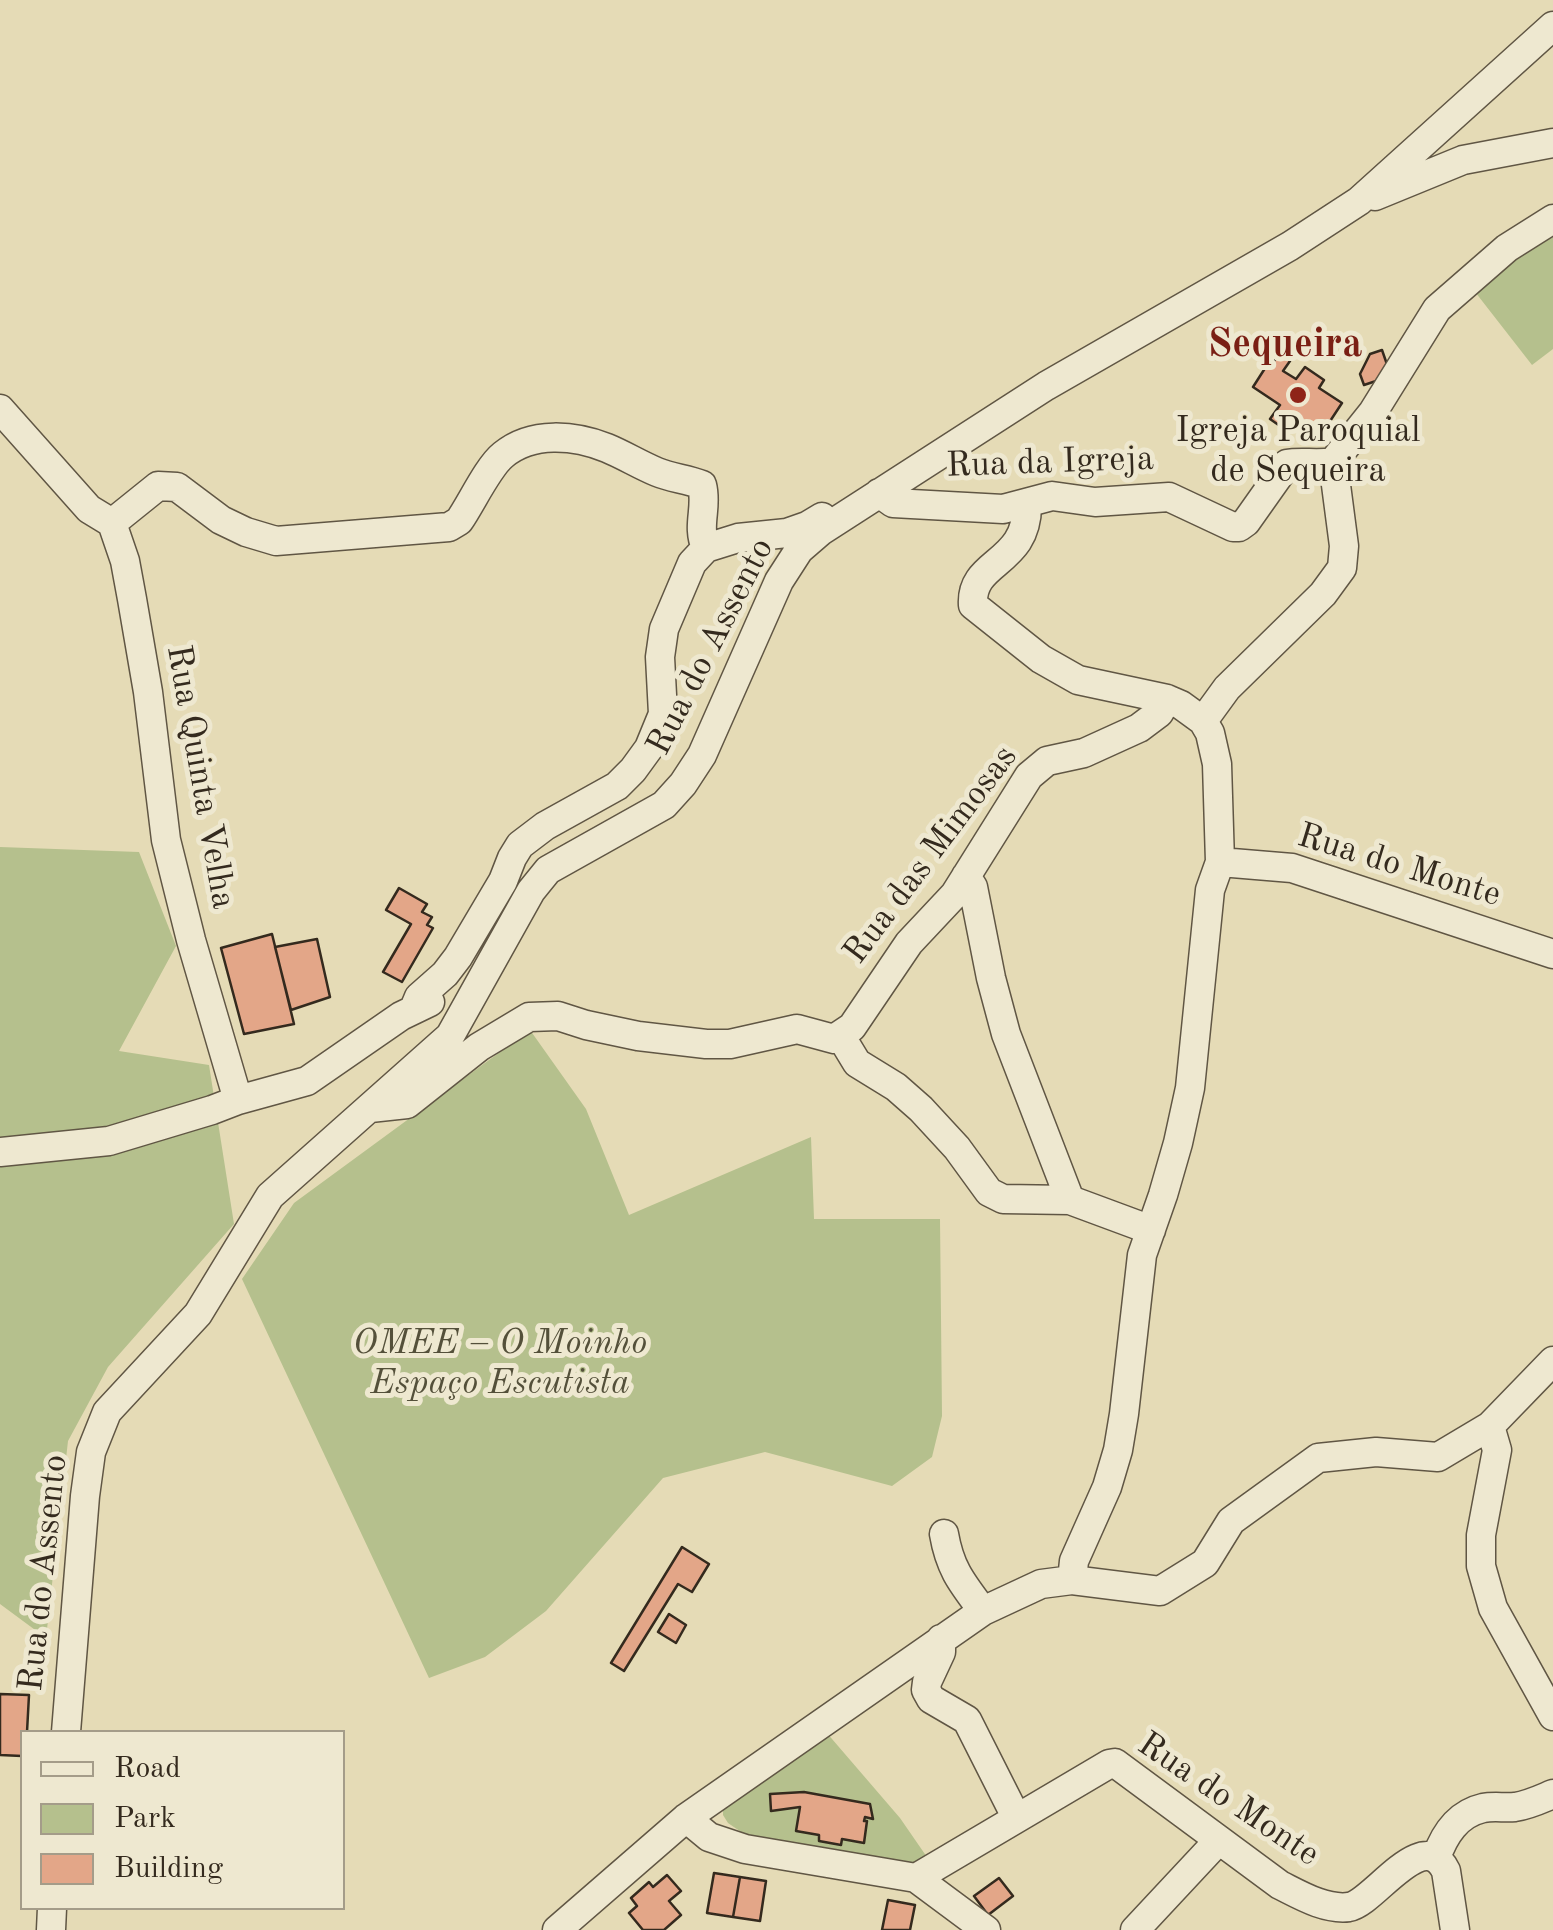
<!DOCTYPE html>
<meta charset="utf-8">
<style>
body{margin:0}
#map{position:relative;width:1553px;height:1930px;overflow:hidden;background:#e5dbb6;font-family:"Old Standard TT",serif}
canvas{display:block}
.legend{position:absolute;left:20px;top:1730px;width:325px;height:180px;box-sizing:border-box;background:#eee8d0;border:2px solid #a49c89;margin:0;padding:12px 18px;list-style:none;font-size:30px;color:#342a1e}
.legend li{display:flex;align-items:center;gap:20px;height:50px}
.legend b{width:50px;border:2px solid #a49c89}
</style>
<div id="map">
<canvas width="1553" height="1930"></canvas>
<ul class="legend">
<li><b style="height:12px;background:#eee8d0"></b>Road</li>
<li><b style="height:28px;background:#b5c08d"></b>Park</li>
<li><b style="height:28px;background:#e3a688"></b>Building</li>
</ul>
</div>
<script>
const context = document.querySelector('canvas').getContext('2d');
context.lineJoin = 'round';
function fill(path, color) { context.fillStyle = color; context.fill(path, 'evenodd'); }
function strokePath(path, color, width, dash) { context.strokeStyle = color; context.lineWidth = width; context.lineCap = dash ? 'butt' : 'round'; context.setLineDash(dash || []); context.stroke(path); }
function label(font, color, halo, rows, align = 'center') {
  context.font = font + ' "Old Standard TT",serif'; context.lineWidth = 10; context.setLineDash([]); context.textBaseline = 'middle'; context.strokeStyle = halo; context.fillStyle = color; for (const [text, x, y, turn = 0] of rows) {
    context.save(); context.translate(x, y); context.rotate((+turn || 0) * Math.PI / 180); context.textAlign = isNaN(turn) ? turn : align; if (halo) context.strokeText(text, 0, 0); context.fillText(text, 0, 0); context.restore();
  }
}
fill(new Path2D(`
 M1553,226V349L1532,365L1472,288Z
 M0,847L139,852L176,946L119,1051L209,1065L234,1224L108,1367L68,1441L46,1638L0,1604Z
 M530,1030L586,1109L629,1215L811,1137L814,1219H940L942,1416L932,1457L892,1486L765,1452L663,1478L546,1611L485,1657L429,1678L242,1279L294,1203Z
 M826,1732L900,1818L929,1860L919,1864L906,1865L750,1838L728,1823L723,1815V1807Z`), '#b5c08d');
const building = new Path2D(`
 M1382,350L1391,376L1364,385L1360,374L1370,354Z
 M1279,354L1290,361L1283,371L1296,379L1305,367L1324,380L1319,388L1342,403L1317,441L1294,426L1290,433L1270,419L1280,405L1253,387L1269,362L1272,364Z
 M399,888L427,904L422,912L432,917L427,925L433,928L402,982L383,972L411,924L386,910Z
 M272,934L294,1024L244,1034L221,948Z
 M317,939L330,997L291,1010L275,947Z
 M682,1547L709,1564L692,1592L678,1584L624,1671L611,1663Z
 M669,1614L686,1625L676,1643L658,1632Z
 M0,1694L29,1695L27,1732H22V1756L0,1755Z
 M804,1792L870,1804L873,1819L865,1817L864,1821H867L864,1843L842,1839L841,1845L819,1841V1835L796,1831L800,1807L771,1811L770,1794Z
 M714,1873L740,1877L733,1917L707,1913Z
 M667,1875L681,1891L669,1901L681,1915L664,1930H643L629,1913L637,1906L631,1898L649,1882L653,1887Z
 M740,1877L766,1881L760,1921L733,1917Z
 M999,1878L1013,1896L988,1915L974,1896Z
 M888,1900L915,1905L910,1930H882Z`);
fill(building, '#e3a688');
strokePath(building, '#342a1e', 2.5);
const minor = new Path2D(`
 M1375,196L1463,160L1553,143
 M0,409L89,509L112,523
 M879,493L893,503L1003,509L1052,496L1095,502L1169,497L1233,527H1239L1246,522L1287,464C1301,461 1316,465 1333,462L1373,412L1437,309L1507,248L1553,219
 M1027,504C1028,566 970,559 973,605L1041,659L1078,680L1167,699L1181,705L1203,721L1210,733L1217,764L1220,862L1210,890L1190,1088L1178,1143L1163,1195L1142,1255L1124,1414L1118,1450L1107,1487L1074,1561L1072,1580
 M112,523L158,486L177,487L221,520L246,532L276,541L449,527L459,521C471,504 488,467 503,455C532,431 574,435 607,448C624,455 640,465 657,472C671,478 687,479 702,485C708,508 696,525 706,548
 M112,523L125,561L132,599L148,692L166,840L191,940L238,1100
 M1203,721L1227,688L1323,594L1342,568L1344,546L1333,462
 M1220,862L1292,868L1553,954
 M966,876L973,887L991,978L1006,1034L1070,1200
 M414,1009L419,997L445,974L458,957L503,881L512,858L520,845L545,826L617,786L633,770L649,748L663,714L660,657L664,629L692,563L706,548L738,538L787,533L807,526L822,517
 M840,1035L857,1063L896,1087L921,1109L957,1148L989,1192L1003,1199L1070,1200L1151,1230
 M370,1108L407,1104L479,1047L529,1017L558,1016L586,1025L638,1036L706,1044H730L797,1029L834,1039L852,1027L909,943L955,894L1029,776L1047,761L1084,753L1139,728L1159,713L1167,699
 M0,1152L109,1141L212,1110L238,1100L307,1081L401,1016L430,1002
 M1490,1426L1497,1450L1481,1535V1566L1493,1608L1553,1716
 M944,1534C950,1569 962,1583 983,1611
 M941,1639V1652L927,1682L926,1690L931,1699L967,1720L1016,1817
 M66,1732L85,1496L91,1452L107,1412L198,1314L270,1196L450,1036L531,891L548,870L664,805L683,784L702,755L779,581L799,550L821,531L1046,386L1290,246L1359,201L1553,26
 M686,1818L709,1837L745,1849L916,1878L1109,1764L1115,1763L1280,1885C1300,1895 1325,1910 1349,1907C1374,1903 1423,1824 1446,1871L1455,1930
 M1436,1858C1444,1835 1457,1814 1483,1808C1493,1806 1505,1808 1515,1807C1529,1805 1541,1799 1553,1794
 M916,1878L986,1930
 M51,1930L52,1908
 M557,1930L686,1818L983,1611L1041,1584L1072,1580L1160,1591L1205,1563L1231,1521L1318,1458L1376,1452L1438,1457L1490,1426L1553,1361
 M1135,1930L1219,1840`);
strokePath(minor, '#605644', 31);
strokePath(minor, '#eee8d0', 28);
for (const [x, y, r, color] of [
 [1298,395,10,"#8f2418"]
]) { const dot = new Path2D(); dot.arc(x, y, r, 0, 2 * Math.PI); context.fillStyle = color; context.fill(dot); strokePath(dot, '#eee8d0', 4); }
label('35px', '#342a1e', '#eee8d0', [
 ["Igreja Paroquial",1298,432],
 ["de Sequeira",1298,472]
]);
label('35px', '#342a1e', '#eee8d0', [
 ["Rua da Igreja",1050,463,-2],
 ["Rua do Assento",711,647,-63],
 ["Rua Quinta Velha",200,777,80],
 ["Rua das Mimosas",931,855,-53],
 ["Rua do Monte",1399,866,17],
 ["Rua do Assento",44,1573,-84],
 ["Rua do Monte",1228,1800,34]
]);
label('italic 35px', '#54503a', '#eee8d0', [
 ["OMEE – O Moinho",500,1344],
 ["Espaço Escutista",500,1384]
]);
label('bold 40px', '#7a1f14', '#eee8d0', [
 ["Sequeira",1285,346]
]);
</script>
